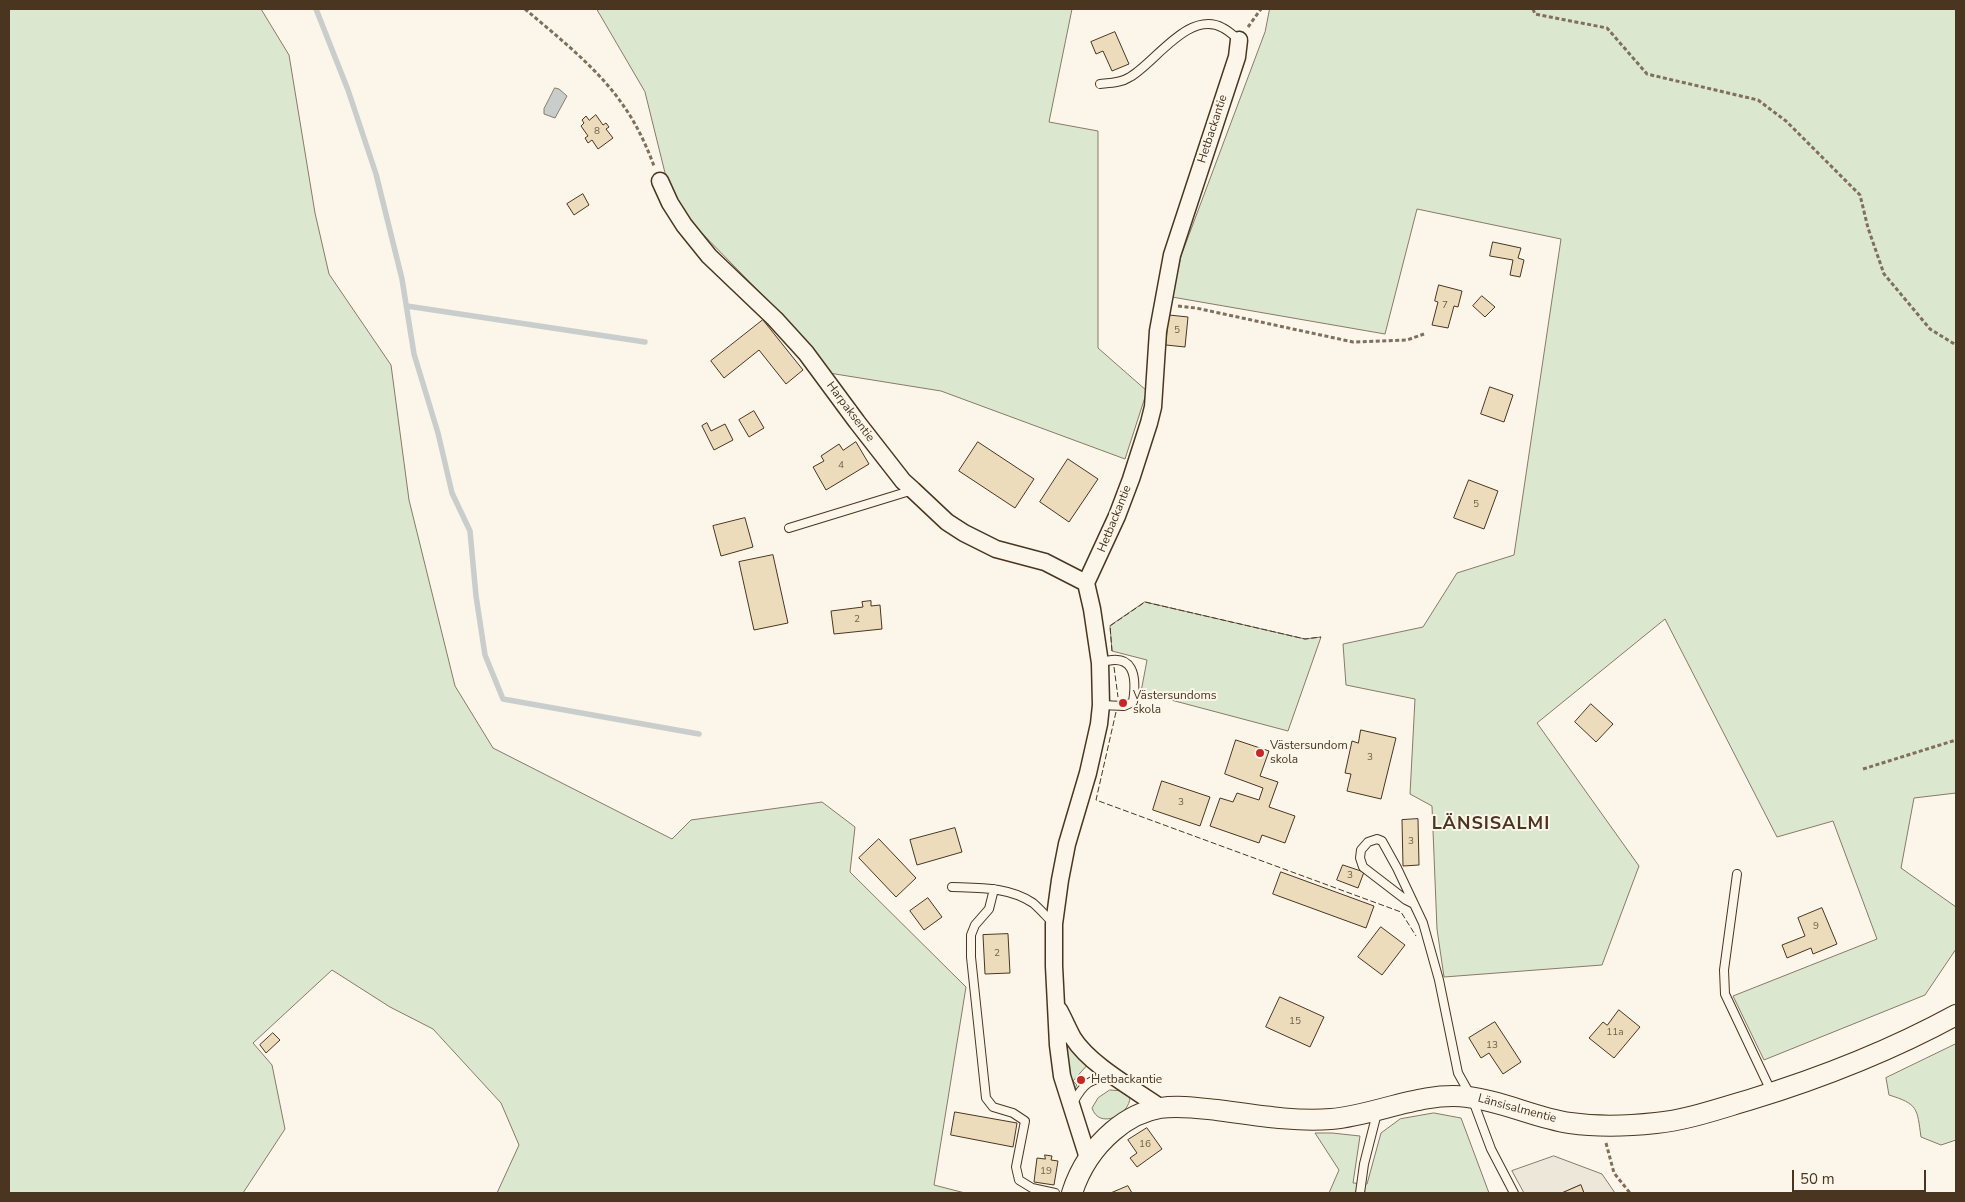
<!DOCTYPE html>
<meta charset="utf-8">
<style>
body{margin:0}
#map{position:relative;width:1965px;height:1202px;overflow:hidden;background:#fbf6e9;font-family:"Nunito Sans",sans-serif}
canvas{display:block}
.frame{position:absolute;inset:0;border:10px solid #4a3520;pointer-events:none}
.scale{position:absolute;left:1792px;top:1170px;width:134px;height:22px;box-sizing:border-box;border:2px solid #4a3520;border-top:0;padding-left:6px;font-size:15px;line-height:18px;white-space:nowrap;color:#4a3520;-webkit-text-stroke:4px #fbf6e9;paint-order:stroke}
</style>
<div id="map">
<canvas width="1965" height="1202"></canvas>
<div class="frame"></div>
<div class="scale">50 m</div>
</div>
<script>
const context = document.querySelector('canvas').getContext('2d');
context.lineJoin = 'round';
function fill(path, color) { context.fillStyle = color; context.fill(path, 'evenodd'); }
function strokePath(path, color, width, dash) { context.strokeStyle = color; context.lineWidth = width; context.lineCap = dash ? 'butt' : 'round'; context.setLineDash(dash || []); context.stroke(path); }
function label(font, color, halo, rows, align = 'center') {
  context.font = font + ' "Nunito Sans",sans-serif'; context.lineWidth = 4; context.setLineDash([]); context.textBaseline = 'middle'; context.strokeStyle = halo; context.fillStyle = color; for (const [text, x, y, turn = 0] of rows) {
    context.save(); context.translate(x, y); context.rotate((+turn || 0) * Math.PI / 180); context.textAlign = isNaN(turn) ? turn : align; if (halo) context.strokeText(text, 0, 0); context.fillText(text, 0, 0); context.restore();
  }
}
const green = new Path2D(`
 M9,9H261L289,55L315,213L329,274L391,365L409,500L455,686L493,748L672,839L691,820L822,802L855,827L850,872L966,987L934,1185L965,1193H497L519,1145L501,1103L433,1029L390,1007L332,970L253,1043L272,1065L285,1129L243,1193H9Z
 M597,9H1072L1049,122L1098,131V348L1147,391L1125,459L941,391L829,373L781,314L689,220L667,181L645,92Z
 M1270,9H1956V793L1914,798L1901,868L1956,907V949L1925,995L1764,1060L1733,996L1877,939L1833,821L1777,837L1665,619L1537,723L1639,866L1602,965L1444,977L1437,929L1432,806L1410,794L1415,699L1346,685L1343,644L1423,627L1457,573L1514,555L1561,239L1417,209L1385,334L1172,297L1181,256L1265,32Z
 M1145,602L1305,639L1321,637L1288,731L1141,692L1147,660L1112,651L1110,626Z
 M1064,1029L1090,1062L1073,1081L1077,1085L1074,1089L1072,1088Z
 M1956,1044V1140L1941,1145L1921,1137C1917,1108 1918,1104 1889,1095L1886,1078Z
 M1110,1090L1124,1091L1130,1097C1130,1115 1099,1130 1092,1108L1098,1098Z
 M1434,1113L1461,1118L1489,1193H1329L1339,1170L1315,1133H1332L1360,1136L1353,1183L1367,1184L1381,1133L1400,1119Z`);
fill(green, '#dce7d0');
strokePath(green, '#887966', 1);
const parking = new Path2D(`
 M1554,1156L1602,1174L1615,1193H1584L1580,1185L1562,1193H1524L1512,1171Z`);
fill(parking, '#ede7d9');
strokePath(parking, '#887966', 1);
const water = new Path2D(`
 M555,88L559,89L567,96L555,118L544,114V109Z`);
fill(water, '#c9cecd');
strokePath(water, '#887966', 1);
strokePath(new Path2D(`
 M316,9L348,90L376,174L402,279L414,354L438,433L452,493L470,531L476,596L485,655L503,699L699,734
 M407,306L645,342`), '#c9cecd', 5.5);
const building = new Path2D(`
 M1115,32L1129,64L1112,71L1103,51L1096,54L1091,42Z
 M596,115L603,125L606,123L609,127L606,129L613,138L598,149L592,140L588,143L585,138L588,136L581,126L584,123L582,120L586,116L589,120Z
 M583,194L589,205L574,215L567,204Z
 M1493,242L1521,248L1518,258L1524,260L1520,277L1510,275L1513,260L1490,256Z
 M1439,285L1462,291L1458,307L1454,306L1448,328L1432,325L1438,302L1435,301Z
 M1482,296L1495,307L1485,317L1473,306Z
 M1169,315L1188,317L1185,347L1166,345Z
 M763,320L803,370L786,384L759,350L724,378L711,361Z
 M1490,387L1513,395L1504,422L1481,414Z
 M754,411L764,428L749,437L739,420Z
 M707,423L711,431L725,424L733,440L714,450L702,426Z
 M856,442L869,464L826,490L813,467L824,461L821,456L839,444L843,450Z
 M978,442L1034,479L1015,508L959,471Z
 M1068,459L1098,479L1069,522L1040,502Z
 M1469,480L1498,491L1484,529L1454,518Z
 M745,518L753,547L721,556L713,526Z
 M773,555L788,623L754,630L739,562Z
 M871,601V606L880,605L882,629L834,634L831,611L863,607L862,602Z
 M1591,704L1613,724L1596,742L1575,722Z
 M1361,730L1396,738L1381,799L1347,791L1351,774L1345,773L1352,741L1358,743Z
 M1236,740L1269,751L1260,776L1278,782L1269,807L1295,816L1285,843L1262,835L1259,843L1210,826L1220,798L1233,802L1237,793L1259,800L1263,788L1225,774Z
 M1162,781L1210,797L1200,826L1153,810Z
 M1418,819L1419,865L1403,866L1402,820Z
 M955,828L962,852L917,865L910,840Z
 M879,839L916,878L896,897L859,858Z
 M1343,865L1364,872L1358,888L1337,880Z
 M1281,872L1374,906L1366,928L1273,894Z
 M928,898L942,917L924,930L910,911Z
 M1822,908L1837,944L1813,954L1811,948L1787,958L1782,945L1805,936L1798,918Z
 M1381,927L1405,945L1382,975L1358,957Z
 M1008,934L1010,973L985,974L983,935Z
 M1280,997L1324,1017L1310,1047L1266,1027Z
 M1619,1010L1640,1027L1614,1058L1589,1038L1603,1022L1607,1025Z
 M1495,1022L1521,1062L1503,1074L1489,1053L1481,1058L1469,1038Z
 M273,1033L280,1040L266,1053L260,1045Z
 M955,1112L1017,1123L1013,1147L951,1135Z
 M1147,1128L1162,1149L1137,1167L1130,1158L1137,1153L1128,1140Z
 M1045,1155L1052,1156L1051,1160L1058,1161L1054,1185L1034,1182L1037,1158L1045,1159Z
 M1581,1185L1584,1193H1562Z
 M1128,1186L1132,1193H1111Z`);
fill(building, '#ecdcbc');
strokePath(building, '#4a3520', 1);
const service = new Path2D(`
 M1100,84C1110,83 1121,83 1130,77C1155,63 1189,9 1223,28C1229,31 1234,36 1239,40
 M789,528L913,490
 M1100,663C1134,651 1137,676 1133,702L1124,706L1101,705
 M1737,874L1724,970L1725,994L1771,1091
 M952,887C980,888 1009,887 1033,903C1040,909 1046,916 1053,923
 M994,889L989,909L975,925L971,935V957L986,1098L993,1107L1013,1113L1025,1121L1016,1167L1019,1180L1032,1188L1055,1193
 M1414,904L1406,900L1363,867L1360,858L1361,850L1368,842L1377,839L1382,841L1397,868L1423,923L1439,980L1458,1073L1472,1098L1491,1149L1514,1193
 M1073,1103C1083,1084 1090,1078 1112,1077
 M1360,1193L1364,1164L1377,1113`);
const minor = new Path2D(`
 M660,181L670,203L684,225L709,256L775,319L806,353L857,422L903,481L913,490L947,522L964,533L996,549L1045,562L1086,583
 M1059,1010C1064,1019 1068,1029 1073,1038C1090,1065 1134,1089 1161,1108
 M1088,1158L1062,1076L1058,1045L1054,966V924L1060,880L1067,844L1088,773L1099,724L1101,705L1100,663L1092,609L1086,583L1117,516L1131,479L1149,423L1153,407L1158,331L1172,255L1237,57L1239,40`);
const tertiary = new Path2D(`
 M1072,1193C1080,1168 1093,1148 1113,1131C1127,1119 1142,1111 1160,1108C1179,1105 1198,1108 1217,1110C1255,1115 1294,1122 1331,1119C1377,1115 1422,1091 1468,1097C1503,1101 1535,1118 1570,1123C1598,1127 1628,1126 1656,1123C1687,1120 1718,1109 1749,1100C1821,1078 1890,1051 1956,1015`);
strokePath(service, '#4a3520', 10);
strokePath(minor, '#4a3520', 19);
strokePath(tertiary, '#4a3520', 22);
strokePath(new Path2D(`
 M525,9C559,38 600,70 625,108C637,125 647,147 654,166
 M1533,9L1535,14L1607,28L1647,74L1758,100L1786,121L1860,195L1868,228L1884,274L1930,329L1956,345
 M1248,27L1261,9
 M1178,306L1196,308L1353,342L1407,340L1424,334
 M1863,769L1956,740
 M1606,1143L1614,1173L1630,1193`), '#7f6f5c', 3, [4, 2.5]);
strokePath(service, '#fbf6e9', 8);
strokePath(minor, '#fbf6e9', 16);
strokePath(tertiary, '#fbf6e9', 20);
strokePath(new Path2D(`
 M1112,651L1110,626L1145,602L1305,639L1321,637
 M1114,667L1118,697
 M1116,712L1096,800L1401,912L1416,936`), '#4a3520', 1, [6, 2.5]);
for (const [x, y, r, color] of [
 [1123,703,5,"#c62828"],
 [1260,753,5,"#c62828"],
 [1081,1080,5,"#c62828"]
]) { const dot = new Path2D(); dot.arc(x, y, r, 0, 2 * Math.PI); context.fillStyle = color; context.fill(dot); strokePath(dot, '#fbf6e9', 2); }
label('10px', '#725f47', null, [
 ["8",597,132],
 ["7",1445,306],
 ["5",1177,331],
 ["4",841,466],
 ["5",1476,505],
 ["2",857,620],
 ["3",1370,758],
 ["3",1181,803],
 ["3",1411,842],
 ["3",1350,876],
 ["9",1816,927],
 ["2",997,954],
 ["15",1295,1022],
 ["11a",1615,1033],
 ["13",1492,1046],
 ["16",1145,1145],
 ["19",1046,1172]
]);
label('12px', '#4a3520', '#fbf6e9', [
 ["Hetbackantie",1213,129,-72],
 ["Harpaksentie",850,412,53],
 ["Hetbackantie",1115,519,-68],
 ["Länsisalmentie",1517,1109,15]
]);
label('12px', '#4a3520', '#fbf6e9', [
 ["Västersundoms",1133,696],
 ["skola",1133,710],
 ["Västersundom",1270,746],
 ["skola",1270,760],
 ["Hetbackantie",1091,1080]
], 'left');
context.letterSpacing = '1px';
label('bold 18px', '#4a3520', '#fbf6e9', [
 ["LÄNSISALMI",1491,825]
]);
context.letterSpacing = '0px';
</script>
